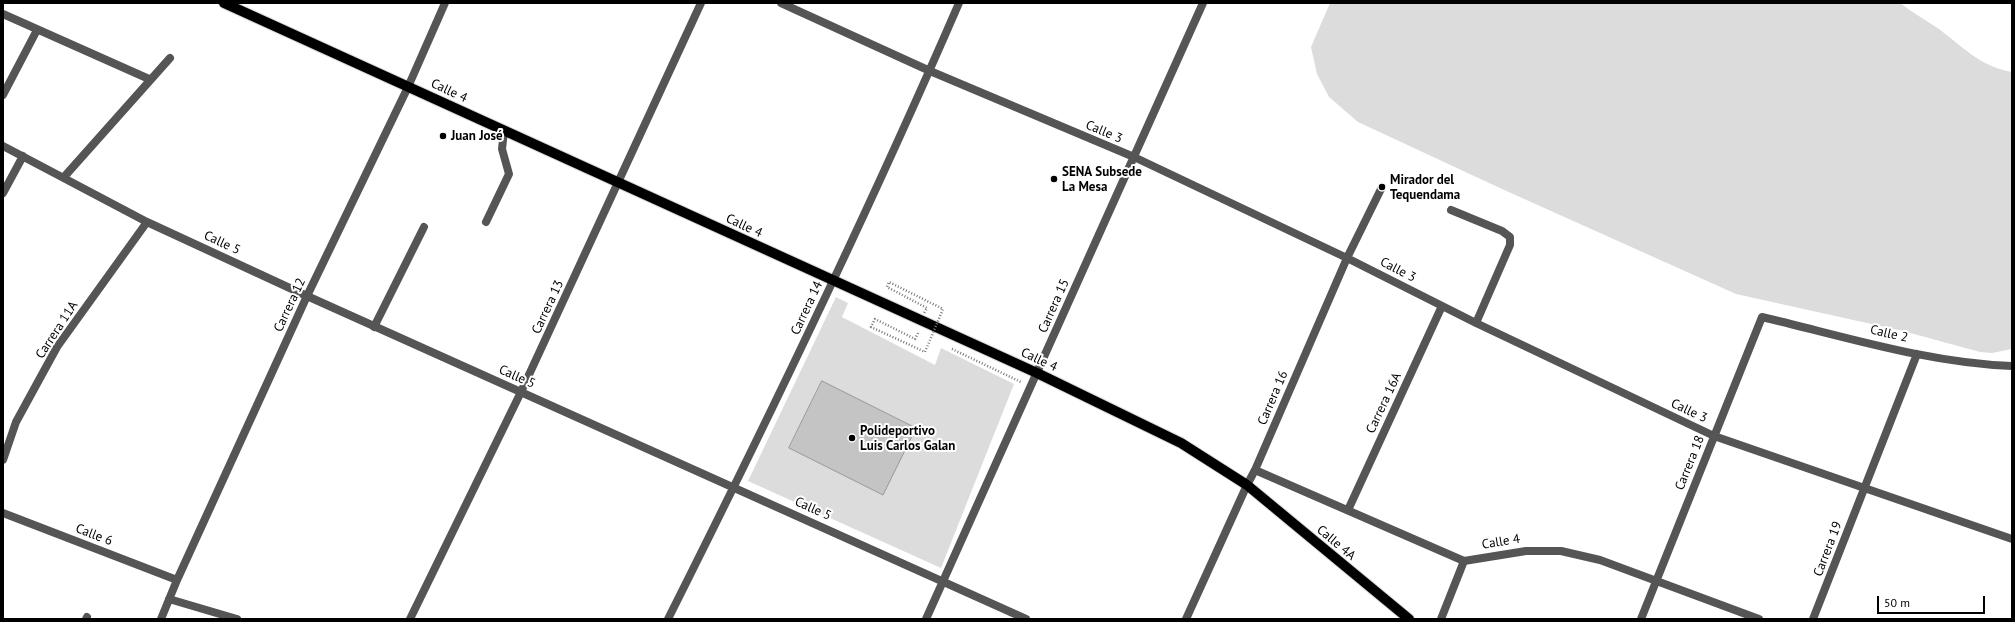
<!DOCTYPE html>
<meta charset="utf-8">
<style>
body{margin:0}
#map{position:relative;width:2015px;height:622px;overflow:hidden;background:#fff;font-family:"PT Sans",sans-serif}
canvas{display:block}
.frame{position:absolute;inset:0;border:4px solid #000;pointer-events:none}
.scale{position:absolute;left:1877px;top:596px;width:108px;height:18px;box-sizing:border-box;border:2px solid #000;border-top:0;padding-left:5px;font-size:12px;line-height:14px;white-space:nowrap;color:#000;-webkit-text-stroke:3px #fff;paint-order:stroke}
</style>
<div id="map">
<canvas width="2015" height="622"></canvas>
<div class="frame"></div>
<div class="scale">50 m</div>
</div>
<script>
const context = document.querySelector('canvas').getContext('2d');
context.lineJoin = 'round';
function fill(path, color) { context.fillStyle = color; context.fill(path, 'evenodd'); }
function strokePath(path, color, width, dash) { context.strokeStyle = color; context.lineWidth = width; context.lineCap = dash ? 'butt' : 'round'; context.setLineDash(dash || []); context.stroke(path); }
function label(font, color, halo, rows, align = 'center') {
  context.font = font + ' "PT Sans",sans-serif'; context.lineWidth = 4; context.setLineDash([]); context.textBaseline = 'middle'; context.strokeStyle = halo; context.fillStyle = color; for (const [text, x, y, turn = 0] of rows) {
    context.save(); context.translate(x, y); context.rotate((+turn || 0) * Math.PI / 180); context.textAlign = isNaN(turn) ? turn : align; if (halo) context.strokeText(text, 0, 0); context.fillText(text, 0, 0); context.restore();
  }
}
fill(new Path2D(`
 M1330,3H1900C1912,12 1924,19 1936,27C1963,46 1978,66 2012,72V349L1992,353L1980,352L1903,331L1736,294L1502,189L1358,122L1329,97L1317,74L1311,47Z
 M836,297L848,303L842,317L935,365L941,348L1014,384L941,568L748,481Z`), '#dcdcdc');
const building = new Path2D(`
 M822,381L916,428L883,495L789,448Z`);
fill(building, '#c4c4c4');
strokePath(building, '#999', 1);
const primary = new Path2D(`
 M224,3L1037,373L1181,443L1247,485L1409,619`);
strokePath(primary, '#dbdbdb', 12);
strokePath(new Path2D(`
 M952,349L1021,382`), '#777', 2.5, [1, 2]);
strokePath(new Path2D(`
 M3,14L149,79
 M3,95L37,30
 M64,177L170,58`), '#555', 8);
strokePath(new Path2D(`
 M781,3L930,71L1134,157L1347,258L1476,323L1714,436L2012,539
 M3,146L147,222L307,296L1026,619
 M3,193L23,156
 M1451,210L1502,231L1510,237V245L1476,323
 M486,222L509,174L502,149L504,131
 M374,327L424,227
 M3,460L16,422L57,347L147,222
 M1255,470L1464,561L1526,551H1561L1600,560L1759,619
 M1348,510L1442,306
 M3,513L177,580
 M169,599L237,619
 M86,619L87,617
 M161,619L177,580L307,296L408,87L445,3
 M410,619L521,392L701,3
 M668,619C770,416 869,211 959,3
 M926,619L1203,3
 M1186,619L1247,485L1255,470L1347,258L1382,187
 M1441,619L1464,561
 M1641,619L1762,317C1843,336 1928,363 2012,366
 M1813,619L1917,354`), '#555', 8);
strokePath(primary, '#000', 10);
strokePath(new Path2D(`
 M918,333L915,339L875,319L871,327L925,352L943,309L889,282L887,287L927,308L924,313`), '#777', 2.5, [1, 2]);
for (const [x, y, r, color] of [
 [443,136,4,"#000"],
 [1054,179,4,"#000"],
 [1382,187,4,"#000"],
 [852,438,4,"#000"]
]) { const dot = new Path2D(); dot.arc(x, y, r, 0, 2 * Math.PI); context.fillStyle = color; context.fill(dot); strokePath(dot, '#fff', 1.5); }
label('13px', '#000', '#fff', [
 ["Calle 4",449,91,25],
 ["Calle 3",1104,132,23],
 ["Calle 4",744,226,25],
 ["Calle 5",222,243,25],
 ["Calle 3",1398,270,27],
 ["Carrera 12",290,305,-65],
 ["Carrera 15",1054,306,-66],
 ["Carrera 13",548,307,-65],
 ["Carrera 14",807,308,-65],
 ["Carrera 11A",57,330,-57],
 ["Calle 2",1889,334,13],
 ["Calle 4",1039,360,25],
 ["Calle 5",517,377,24],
 ["Carrera 16",1273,398,-67],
 ["Carrera 16A",1384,403,-65],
 ["Calle 3",1689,411,25],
 ["Carrera 18",1690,463,-68],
 ["Calle 5",813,509,24],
 ["Calle 6",94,535,21],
 ["Calle 4",1501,542,-9],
 ["Calle 4A",1336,543,40],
 ["Carrera 19",1828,549,-69]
]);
label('bold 13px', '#000', '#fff', [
 ["Juan José",451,136],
 ["SENA Subsede",1062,172],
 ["La Mesa",1062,187],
 ["Mirador del",1390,180],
 ["Tequendama",1390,195],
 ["Polideportivo",860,431],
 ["Luis Carlos Galan",860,446]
], 'left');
</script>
